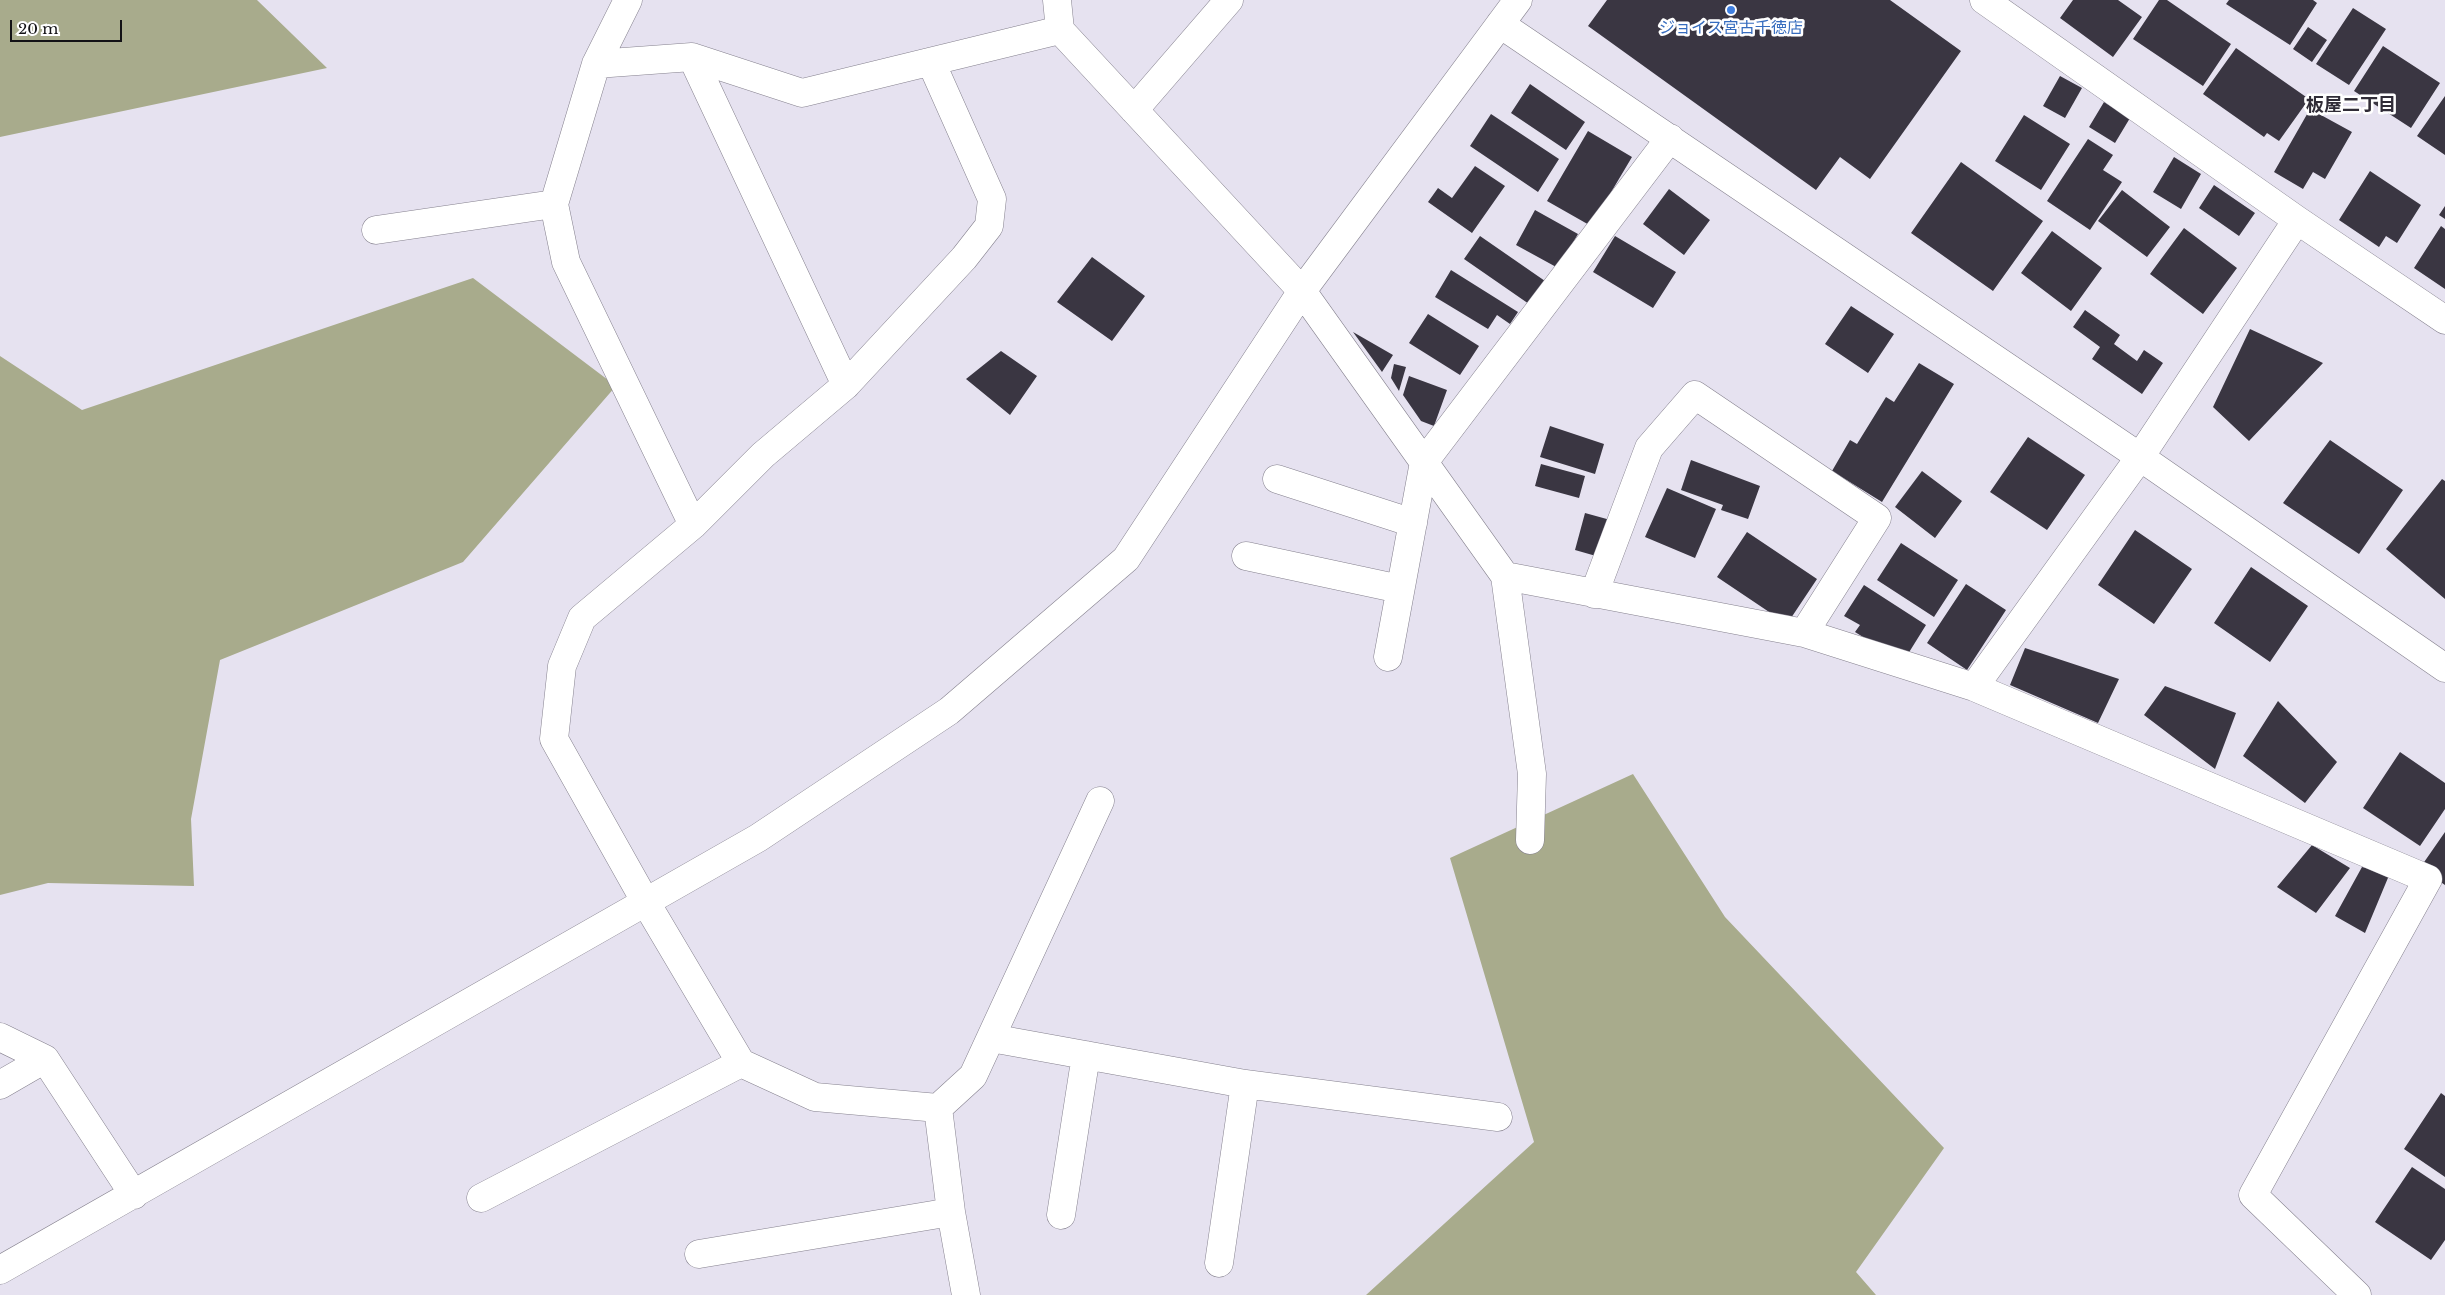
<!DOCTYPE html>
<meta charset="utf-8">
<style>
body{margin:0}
#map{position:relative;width:2445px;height:1295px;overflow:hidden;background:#e6e2f0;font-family:"Libre Baskerville",serif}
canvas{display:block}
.scale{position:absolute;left:10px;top:20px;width:112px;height:22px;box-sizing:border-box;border:2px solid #131216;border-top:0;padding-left:6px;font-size:15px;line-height:18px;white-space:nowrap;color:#131216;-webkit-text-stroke:4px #fff;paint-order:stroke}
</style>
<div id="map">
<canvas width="2445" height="1295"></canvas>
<div class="scale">20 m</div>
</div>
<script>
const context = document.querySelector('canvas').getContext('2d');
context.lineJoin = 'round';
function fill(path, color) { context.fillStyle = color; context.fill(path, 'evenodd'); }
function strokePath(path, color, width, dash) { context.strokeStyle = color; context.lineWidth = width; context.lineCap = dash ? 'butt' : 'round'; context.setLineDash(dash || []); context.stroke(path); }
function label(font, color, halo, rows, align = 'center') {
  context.font = font + ' "Libre Baskerville","Noto Sans JP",serif'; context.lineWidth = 5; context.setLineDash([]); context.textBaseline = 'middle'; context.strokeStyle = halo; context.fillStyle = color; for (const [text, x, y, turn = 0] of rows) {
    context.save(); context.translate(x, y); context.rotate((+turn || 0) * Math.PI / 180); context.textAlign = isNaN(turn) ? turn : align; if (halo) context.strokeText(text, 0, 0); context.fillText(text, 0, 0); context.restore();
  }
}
fill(new Path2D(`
 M0,0H257L327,68L0,137Z
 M473,278L616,386L463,562L220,660L191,819L194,886L48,883L0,895V356L82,410Z
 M1633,774L1725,917L1944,1148L1856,1272L1876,1295H1366L1534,1142L1450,858Z`), '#a8ab8c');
fill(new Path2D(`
 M1607,0H1890L1961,51L1870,179L1840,157L1816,190L1588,26Z
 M2073,0H2118L2142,17L2113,57L2060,18Z
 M2159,0H2167L2231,44L2203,86L2133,39Z
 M2229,0H2313L2317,3L2290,45L2226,4Z
 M2353,8L2386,29L2349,85L2316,64Z
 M2308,27L2327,40L2312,62L2293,49Z
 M2383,46L2440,83L2411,128L2354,91Z
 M2236,48L2309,99L2279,141L2267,133L2264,137L2203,94Z
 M2060,76L2082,88L2065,118L2043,106Z
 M1530,84L1585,122L1566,150L1511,113Z
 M2445,96V155L2417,136Z
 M2104,102L2130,118L2115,143L2089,127Z
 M2310,109L2352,132L2325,179L2313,172L2303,189L2274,172Z
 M1491,114L1559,159L1538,192L1470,146Z
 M2024,115L2070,144L2041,190L1995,161Z
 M1588,131L1632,157L1591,226L1547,201Z
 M2088,139L2113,155L2103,170L2122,182L2090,230L2047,201Z
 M2174,157L2201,174L2181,209L2153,192Z
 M1961,162L2043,221L1993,291L1911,233Z
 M1475,166L1505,186L1472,233L1428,202L1438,188L1452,198Z
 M2370,171L2421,205L2397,243L2386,236L2379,247L2339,220Z
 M2214,185L2255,213L2239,236L2199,208Z
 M1669,189L1710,220L1684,255L1643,224Z
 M2122,190L2170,227L2147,257L2098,221Z
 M2445,206V219L2439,215Z
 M1535,210L1578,234L1558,268L1516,245Z
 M2441,226L2445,229V289L2414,268Z
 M2184,228L2237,268L2203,314L2150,274Z
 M2052,231L2102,268L2071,311L2021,273Z
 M1480,236L1545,281L1529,304L1464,259Z
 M1615,236L1676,272L1653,308L1593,272Z
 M1092,257L1145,296L1112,341L1057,302Z
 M1451,270L1518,312L1510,324L1497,315L1488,329L1435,297Z
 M1851,306L1894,334L1868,373L1825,344Z
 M2085,310L2120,335L2114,344L2137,361L2144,350L2163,363L2142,394L2092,359L2100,347L2073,327Z
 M1428,314L1479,346L1460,375L1409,343Z
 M2250,329L2323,363L2249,441L2213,407Z
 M1353,332L1393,355L1382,372Z
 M1001,351L1037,376L1010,415L966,379Z
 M1919,363L1954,384L1882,502L1832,471L1850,440L1857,444L1886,397L1894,402Z
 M1394,364L1406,367L1399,391L1391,378Z
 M1409,376L1447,390L1434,426L1421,421L1403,395Z
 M1550,426L1604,444L1595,474L1540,457Z
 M2028,437L2085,475L2047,530L1990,492Z
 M2330,440L2403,490L2359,554L2283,503Z
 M1691,460L1760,486L1748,519L1721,510L1723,505L1681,490Z
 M1541,464L1585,476L1579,498L1535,486Z
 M1922,471L1962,501L1935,538L1895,507Z
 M2442,479L2445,481V599L2386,549Z
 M1667,488L1716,509L1695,558L1645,537Z
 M1585,513L1614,521L1603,558L1575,550Z
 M2135,530L2192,569L2154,624L2098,585Z
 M1747,532L1817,579L1787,624L1717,577Z
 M1901,543L1958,580L1934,617L1877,580Z
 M2251,567L2308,606L2270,662L2214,623Z
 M1966,584L2006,610L1967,670L1927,643Z
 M1864,585L1926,625L1903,662L1855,632L1860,625L1844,616Z
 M2025,648L2119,679L2098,723L2010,685Z
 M2165,686L2236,713L2215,769L2144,715Z
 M2278,701L2337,762L2305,803L2243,756Z
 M2400,752L2445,783V809L2420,846L2363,808Z
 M2445,832V885L2420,868Z
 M2312,845L2350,868L2316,913L2277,887Z
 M2362,867L2390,873L2365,933L2335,916Z
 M2441,1093L2445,1096V1177L2404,1149Z
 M2412,1167L2445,1189V1240L2431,1260L2375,1222Z`), '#3a3642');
const minor = new Path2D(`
 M628,0L596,64L554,204L566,262L693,525
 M1057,0L1060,30L1302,291L1505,576L1804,633L1974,687L2428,879L2253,1195L2357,1295
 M1984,0L2297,220L2445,320
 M1500,24L2140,457L2445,668
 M692,57L846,385
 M931,62L992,199L989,226L964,258L846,385L763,455L693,525L582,618L562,666L554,739L645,901L741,1063L815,1097L938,1108
 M596,64L692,57L802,93L1060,30
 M1134,110L1229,0
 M376,230L554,204
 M1277,479L1413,523
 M1246,556L1400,589
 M1505,576L1532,774L1530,840
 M1594,594L1649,448L1695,395L1877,518L1804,633
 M1388,657L1424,462L1670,138
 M1974,687L2140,457L2297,220
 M0,1037L45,1059L134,1195
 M991,1038L1245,1084L1498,1117
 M0,1085L45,1059
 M481,1198L741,1063
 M1061,1215L1086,1055
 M699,1254L951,1212
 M1219,1263L1245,1084
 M0,1270L758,838L949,711L1126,559L1302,291L1518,0
 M966,1295L951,1212L938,1108L973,1076L1100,801`);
strokePath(minor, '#85818e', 29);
strokePath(minor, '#fff', 28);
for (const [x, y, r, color] of [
 [1731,10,5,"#3f7fe0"]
]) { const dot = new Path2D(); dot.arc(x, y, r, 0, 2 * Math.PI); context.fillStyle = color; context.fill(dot); strokePath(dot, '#fff', 2); }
label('16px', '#366cbe', '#fff', [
 ["ジョイス宮古千徳店",1731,28]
]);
label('bold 18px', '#302c37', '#fff', [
 ["板屋二丁目",2351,106]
]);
</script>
